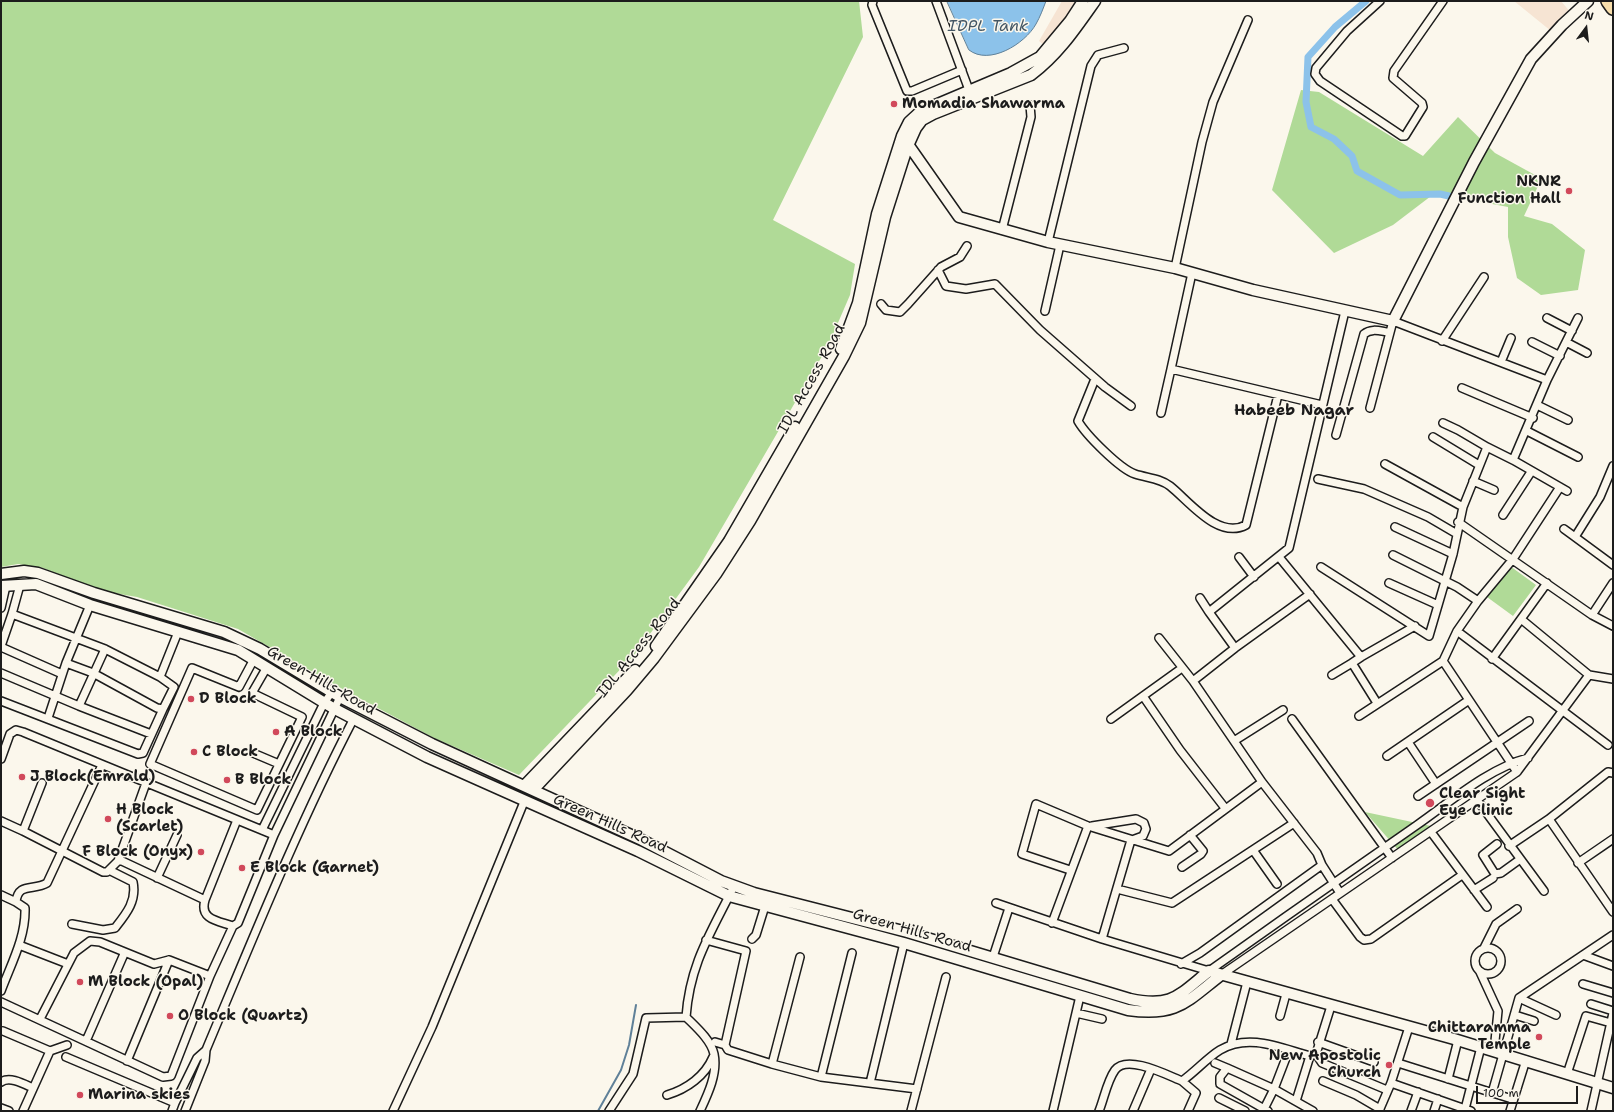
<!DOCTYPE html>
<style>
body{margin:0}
#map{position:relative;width:1614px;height:1112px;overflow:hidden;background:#fbf7ec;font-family:"Shantell Sans",sans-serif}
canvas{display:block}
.frame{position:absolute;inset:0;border:2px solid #1c1c1c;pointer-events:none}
.north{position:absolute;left:1566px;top:8px;width:40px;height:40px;-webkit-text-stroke:3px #fbf7ec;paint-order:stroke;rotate:15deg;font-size:11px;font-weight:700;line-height:16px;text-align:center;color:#1c1c1c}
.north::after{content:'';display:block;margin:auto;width:14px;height:18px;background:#1c1c1c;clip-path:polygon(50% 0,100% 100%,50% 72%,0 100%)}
.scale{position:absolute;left:1476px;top:1086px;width:102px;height:18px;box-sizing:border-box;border:2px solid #1c1c1c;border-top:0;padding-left:5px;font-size:12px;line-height:14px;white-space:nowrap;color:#1c1c1c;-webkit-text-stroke:3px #fbf7ec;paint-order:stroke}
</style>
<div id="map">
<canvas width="1614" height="1112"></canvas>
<div class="frame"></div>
<div class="north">N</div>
<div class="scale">100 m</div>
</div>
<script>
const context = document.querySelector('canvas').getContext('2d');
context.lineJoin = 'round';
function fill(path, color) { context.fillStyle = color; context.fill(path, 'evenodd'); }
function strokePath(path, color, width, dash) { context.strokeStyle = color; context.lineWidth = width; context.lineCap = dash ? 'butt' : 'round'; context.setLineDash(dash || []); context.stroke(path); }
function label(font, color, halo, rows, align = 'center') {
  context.font = font + ' "Shantell Sans",sans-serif'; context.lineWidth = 3; context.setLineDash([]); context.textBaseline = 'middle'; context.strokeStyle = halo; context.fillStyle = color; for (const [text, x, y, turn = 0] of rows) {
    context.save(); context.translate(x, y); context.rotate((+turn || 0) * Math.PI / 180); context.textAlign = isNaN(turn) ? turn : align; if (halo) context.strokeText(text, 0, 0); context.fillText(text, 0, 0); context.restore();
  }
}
fill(new Path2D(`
 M1062,1H1079L1044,45L1039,41Z
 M1514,1H1561L1571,13L1551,31Z`), '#f6e4d3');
fill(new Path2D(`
 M1,1H859L863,37L773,220L855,264L850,295L828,346L699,567L636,653L519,775L434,738L346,691L238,629L137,597L96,590L43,568L18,564L1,567Z
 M1301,90L1319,92L1423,156L1458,117L1495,153L1535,175L1539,184L1524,216L1552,224L1585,250L1578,290L1541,295L1517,278L1508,237V207L1435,193L1393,225L1334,253L1272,190Z
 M1510,566L1536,585L1513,616L1487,597Z
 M1365,812L1431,826L1399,851Z`), '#b0da97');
const water = new Path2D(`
 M947,1H1046C1043,9 1040,17 1036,24C1025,44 989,66 969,50Z`);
fill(water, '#8cc2ea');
strokePath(water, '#5f8098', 1);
strokePath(new Path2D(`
 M598,1111L621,1070L629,1045L636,1005`), '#5f8098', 2);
strokePath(new Path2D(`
 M1366,1L1335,27L1308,57L1306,102L1311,127L1334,139L1352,156L1357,171L1400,195L1440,194L1449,196`), '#8cc2ea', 7);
const street = new Path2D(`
 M873,1L872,5L907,91H912L962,70
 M936,1L969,90
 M1380,1L1347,31L1316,68L1315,74L1320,81L1402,136H1405L1423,107L1422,103L1393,78L1394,71L1443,1
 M1002,230L1031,117L1030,105
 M1048,242L1091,66L1098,55L1124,48
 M1175,268L1202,142L1213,102L1248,20
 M938,270L946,286L966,289L995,284L1040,330L1105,387L1131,406
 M1192,273L1171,369L1322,405
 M881,304L886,310L900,312L908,304L941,267L960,257L967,246
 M1045,311L1060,245
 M1547,318L1572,331
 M1442,341L1484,277
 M1532,342L1560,356
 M1566,342L1587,353
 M1501,362L1511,338
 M1095,379L1078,421C1086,435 1120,469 1135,474C1147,478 1160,478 1170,486C1189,501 1218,540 1246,525L1278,395
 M1462,388L1533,418
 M1537,405L1568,420
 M1370,408L1393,321L1547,380
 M1161,413L1171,369
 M1443,423L1458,430L1487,447
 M1527,431L1578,457
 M1336,435L1364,334C1371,328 1380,331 1388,332
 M1433,437L1479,465
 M1513,460L1567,491
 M1385,464L1463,507
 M1613,466L1600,497L1575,537L1613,565
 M1318,479L1364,489L1428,517L1457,534
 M1473,481L1494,490
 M1560,487L1513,559L1478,601L1457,631L1608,745
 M1503,515L1531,472
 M1458,522L1592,615L1613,583
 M1395,527L1453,554
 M1564,529L1575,537
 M1393,555L1457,587L1478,601
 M1239,557L1254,577
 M1279,557L1361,657L1415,626
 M1321,567L1429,636L1453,554L1463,507L1487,447L1513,460L1547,380L1578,318
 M1389,583L1438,605
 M1200,598L1209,612
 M1,608L6,586
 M12,614L105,649L160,677L178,632
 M1592,615L1613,626
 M1521,619L1589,675
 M1457,631L1443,661L1517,772
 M1159,638L1193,681L1262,782L1317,853L1322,865L1340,893
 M1,646L12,614L20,585
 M1,647L62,674
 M1235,648L1209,612L1289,548L1345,311
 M1361,657L1352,663L1377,703
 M254,659L239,687L192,668L150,764L257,810L302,717L252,693L267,667
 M1492,659L1547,583
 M66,663L93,673L157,708L163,709L174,687L160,677
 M1182,668L1143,696L1180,750L1225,808
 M1,673L79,706L105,649
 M1332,675L1352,663
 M1193,681L1235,648L1310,594
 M1,701L138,754L143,753L163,709
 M79,706L151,734
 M1359,716L1443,661
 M48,718L66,663L90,605
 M1111,719L1143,696
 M1292,719L1392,858
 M1234,741L1283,710
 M1408,742L1436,784
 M253,753L279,764
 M1387,756L1469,700
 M1,759L10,734L16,730L23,732L274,835L238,923L233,926C219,921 199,920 205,900L122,861H118L107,872H103L23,831L42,783
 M1613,773L1608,772L1549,819L1613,912
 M1469,789L1544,891
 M1418,796L1529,721
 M1,821L23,831
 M1092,826L1136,819L1144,823L1146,829L1143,836L1132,840
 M262,830L324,703L332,692
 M1431,832L1487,907
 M274,835L340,697
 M1497,844L1483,855L1495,874L1501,873L1519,860
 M1509,846L1549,819
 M1253,850L1277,884
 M118,861L146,783
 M1578,863L1613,839
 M1182,867L1201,854L1203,851L1190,835
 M1070,870L1022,854L1036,804L1088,826L1169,851L1262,782
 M157,878L177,835
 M1117,889L1172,903L1294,823
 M1474,890L1493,878
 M1,895L16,902
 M1332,899L1360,937L1364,940L1371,939L1462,875
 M205,900L237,820
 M996,903L1102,939L1209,971C1278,922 1348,873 1417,825C1450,802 1489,768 1528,758
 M1052,923L1088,826
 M72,924L103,930L115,928C126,914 137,901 133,882L109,870
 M752,939L756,935L765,906
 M1102,939L1131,840
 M706,940L746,951L725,1045L728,1050L772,1064L821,1077L917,1089
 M19,945L68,964
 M1475 961a13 13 0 1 1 26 0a13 13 0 1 1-26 0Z
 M1484,948L1496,924L1517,909
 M1583,955L1613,966
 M993,957L1009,908
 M1181,964L1200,953L1322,865
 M1480,972L1498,1011L1494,1051
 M1221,975L1517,772L1589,675L1613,679
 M1583,984L1613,993
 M1,991C11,964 26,937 25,908L16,902C18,882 34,891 47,883L102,765
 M1519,998L1556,1015
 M1,1002L163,1077L171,1076L210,976L233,926
 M1591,1004L1613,1011
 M1076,1013L1102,1019
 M1515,1015L1534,1021
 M1280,1016L1286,994
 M40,1019L74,953L90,941L100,942L154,964L169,960L210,976
 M3,1031L50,1051L67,1045
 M86,1041L124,954
 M715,1042L725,1045
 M1318,1042L1374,1062
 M1231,1044L1247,982
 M1316,1054L1322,1063L1387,1090
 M66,1057L175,1103L197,1058L206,1050
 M127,1061L169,960
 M1215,1063L1227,1068
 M1398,1063L1512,1099
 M772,1064L800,957
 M1567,1074L1586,1016L1611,1023
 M821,1077L852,953
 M1448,1079L1458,1040
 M1182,1081L1196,1093L1188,1111
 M1323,1081L1356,1095L1380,1109
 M1,1082C10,1076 24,1084 33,1088
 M870,1083L904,943
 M1391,1083L1471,1111
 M1492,1093L1519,998L1613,935
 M667,1095C687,1089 705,1076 713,1057
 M1219,1098L1245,1111
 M1296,1101L1310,1056
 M1,1108L9,1111
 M1465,1109L1481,1047
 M23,1111L50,1051
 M172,1111L175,1103
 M185,1111L205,1061L206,1050C253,938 298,826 354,718
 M393,1111L432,1027L524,802
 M609,1111L633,1074L646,1018L686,1017
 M700,1111C708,1094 718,1073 714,1054C711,1040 696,1027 686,1017C690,963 711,933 734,886
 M911,1111L946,977
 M1053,1111L1080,996
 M1099,1111C1104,1099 1107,1081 1115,1070C1127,1054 1167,1075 1182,1081C1195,1072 1207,1058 1220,1050C1249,1033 1280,1048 1310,1056L1316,1054L1331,1006
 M1133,1111L1151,1069
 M1263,1111L1274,1089L1289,1050
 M1268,1111L1220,1084V1077L1227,1068L1274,1089L1313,1111
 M1379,1111L1391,1083L1409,1027
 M1411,1111L1418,1092
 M1434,1111L1438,1099
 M1510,1111L1526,1060
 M1591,1111L1613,1013`);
const secondary = new Path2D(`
 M905,140L959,217L1048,242L1175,268L1253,290L1393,321L1474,162L1531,59L1562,25L1588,1
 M841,349L858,303L877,214L902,136L909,122L921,111L1011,73L1040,57L1070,21L1083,1
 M1,574L24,571L38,573L94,593L224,632L260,649L340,697L432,744L642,840L721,881L754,893L907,932L1130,999C1171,1008 1178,996 1209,971L1454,1039L1613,1088
 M1,586L36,584L90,605L238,650L333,708L427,757L638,851L729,896L904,943L1128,1010C1177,1017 1186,1002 1221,975
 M656,646L729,541L795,427
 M524,786L635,670
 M533,790L627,690L654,658L716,574L750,521L844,356L860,323L885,217L907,148L916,128L922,120L933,114L1031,75C1058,55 1076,28 1095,1`);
const highway = new Path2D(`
 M1608,1L1613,8`);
strokePath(street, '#1c1c1c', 10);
strokePath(secondary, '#1c1c1c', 13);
strokePath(highway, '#1c1c1c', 16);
strokePath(street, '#fbf7ec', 7);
strokePath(secondary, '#fbf7ec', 10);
strokePath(highway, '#f8deab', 13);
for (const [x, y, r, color] of [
 [894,104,4,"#d1495b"],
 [1569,191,4,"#d1495b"],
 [191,699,4,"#d1495b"],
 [276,732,4,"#d1495b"],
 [194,752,4,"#d1495b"],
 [22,777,4,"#d1495b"],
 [227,780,4,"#d1495b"],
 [1430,803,5,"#d1495b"],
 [108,819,4,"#d1495b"],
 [201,852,4,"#d1495b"],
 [242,868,4,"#d1495b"],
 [80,982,4,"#d1495b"],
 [170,1016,4,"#d1495b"],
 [1539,1037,4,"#d1495b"],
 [1389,1065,4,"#d1495b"],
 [80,1095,4,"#d1495b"]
]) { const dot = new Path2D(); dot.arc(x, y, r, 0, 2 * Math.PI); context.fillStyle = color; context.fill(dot); strokePath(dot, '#fbf7ec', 1.5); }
label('bold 15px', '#1c1c1c', '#fbf7ec', [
 ["Momadia Shawarma",902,104],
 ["NKNR",1561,182,"right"],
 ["Function Hall",1561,199,"right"],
 ["D Block",199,699],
 ["A Block",284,732],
 ["C Block",202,752],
 ["J Block(Emrald)",30,777],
 ["B Block",235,780],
 ["Clear Sight",1439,794],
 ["Eye Clinic",1439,811],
 ["H Block",116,810],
 ["(Scarlet)",116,827],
 ["F Block (Onyx)",193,852,"right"],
 ["E Block (Garnet)",250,868],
 ["M Block (Opal)",88,982],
 ["O Block (Quartz)",178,1016],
 ["Chittaramma",1531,1028,"right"],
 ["Temple",1531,1045,"right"],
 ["New Apostolic",1381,1056,"right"],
 ["Church",1381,1073,"right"],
 ["Marina skies",88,1095]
], 'left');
label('15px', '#1c1c1c', '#fbf7ec', [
 ["IDL Access Road",812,379,-61],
 ["IDL Access Road",639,648,-51],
 ["Green Hills Road",321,681,30],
 ["Green Hills Road",610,824,24],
 ["Green Hills Road",912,931,16]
]);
label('italic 16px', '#435664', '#fbf7ec', [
 ["IDPL Tank",988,27]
]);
label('bold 16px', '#1c1c1c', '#fbf7ec', [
 ["Habeeb Nagar",1294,411]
]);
</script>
